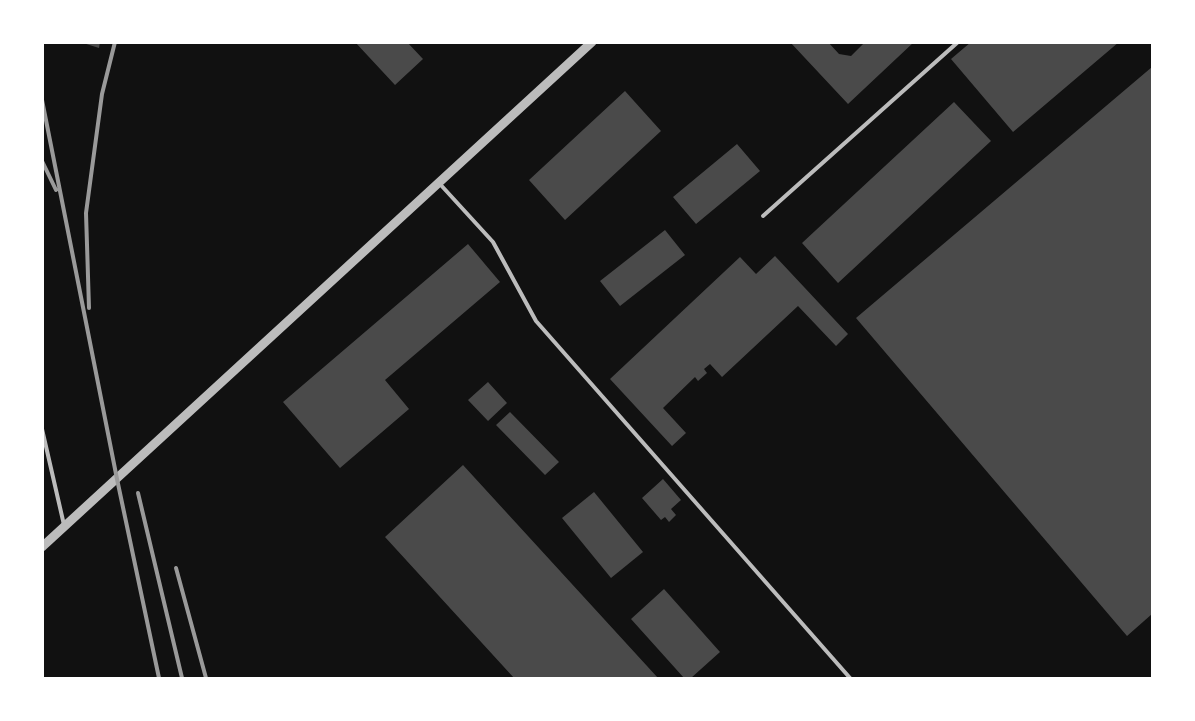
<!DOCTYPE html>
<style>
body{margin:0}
#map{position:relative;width:1195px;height:721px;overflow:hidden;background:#111;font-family:"Fira Sans Condensed",sans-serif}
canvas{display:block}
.frame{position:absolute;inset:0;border:44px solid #fff;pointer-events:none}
</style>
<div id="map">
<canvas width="1195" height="721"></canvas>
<div class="frame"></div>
</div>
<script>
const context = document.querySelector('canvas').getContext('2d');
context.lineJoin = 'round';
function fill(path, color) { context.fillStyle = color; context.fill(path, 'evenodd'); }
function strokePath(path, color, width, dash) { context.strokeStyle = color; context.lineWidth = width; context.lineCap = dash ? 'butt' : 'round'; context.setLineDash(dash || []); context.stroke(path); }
fill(new Path2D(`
 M80,42H100L99,48Z
 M355,42H407L423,59L395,85Z
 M790,42H828L839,54L851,56L865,42H914L848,104Z
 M971,42H1119L1013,132L951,59Z
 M1152,67V614L1127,636L856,318Z
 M625,91L661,131L565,220L529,180Z
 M954,102L991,141L838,283L802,243Z
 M737,144L760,171L696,224L673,197Z
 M665,230L685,255L620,306L600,281Z
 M468,244L500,282L385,380L409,409L340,468L283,402Z
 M775,256L848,334L836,346L798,306L722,377L710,364L704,369L707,373L698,381L695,377L663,408L686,433L672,446L610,379L740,257L756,274Z
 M488,382L507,403L488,421L468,400Z
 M510,412L559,462L545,475L496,425Z
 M463,465L658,678H514L385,537Z
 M663,479L681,500L671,509L676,515L669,522L665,517L661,520L642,498Z
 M594,492L643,552L611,578L562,518Z
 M664,589L720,652L691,678H684L631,619Z`), '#4a4a4a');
strokePath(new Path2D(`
 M439,183L493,242L536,321L850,678
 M763,216L958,42
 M42,429L64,525`), '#bcbcbc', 4);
strokePath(new Path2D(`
 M42,547L592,42`), '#bcbcbc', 9);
strokePath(new Path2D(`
 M42,100L117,479L159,678
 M42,161L56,190
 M89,308L86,213L102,94L115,42
 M138,493L182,678
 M176,568L206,678`), '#9a9a9a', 4);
</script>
